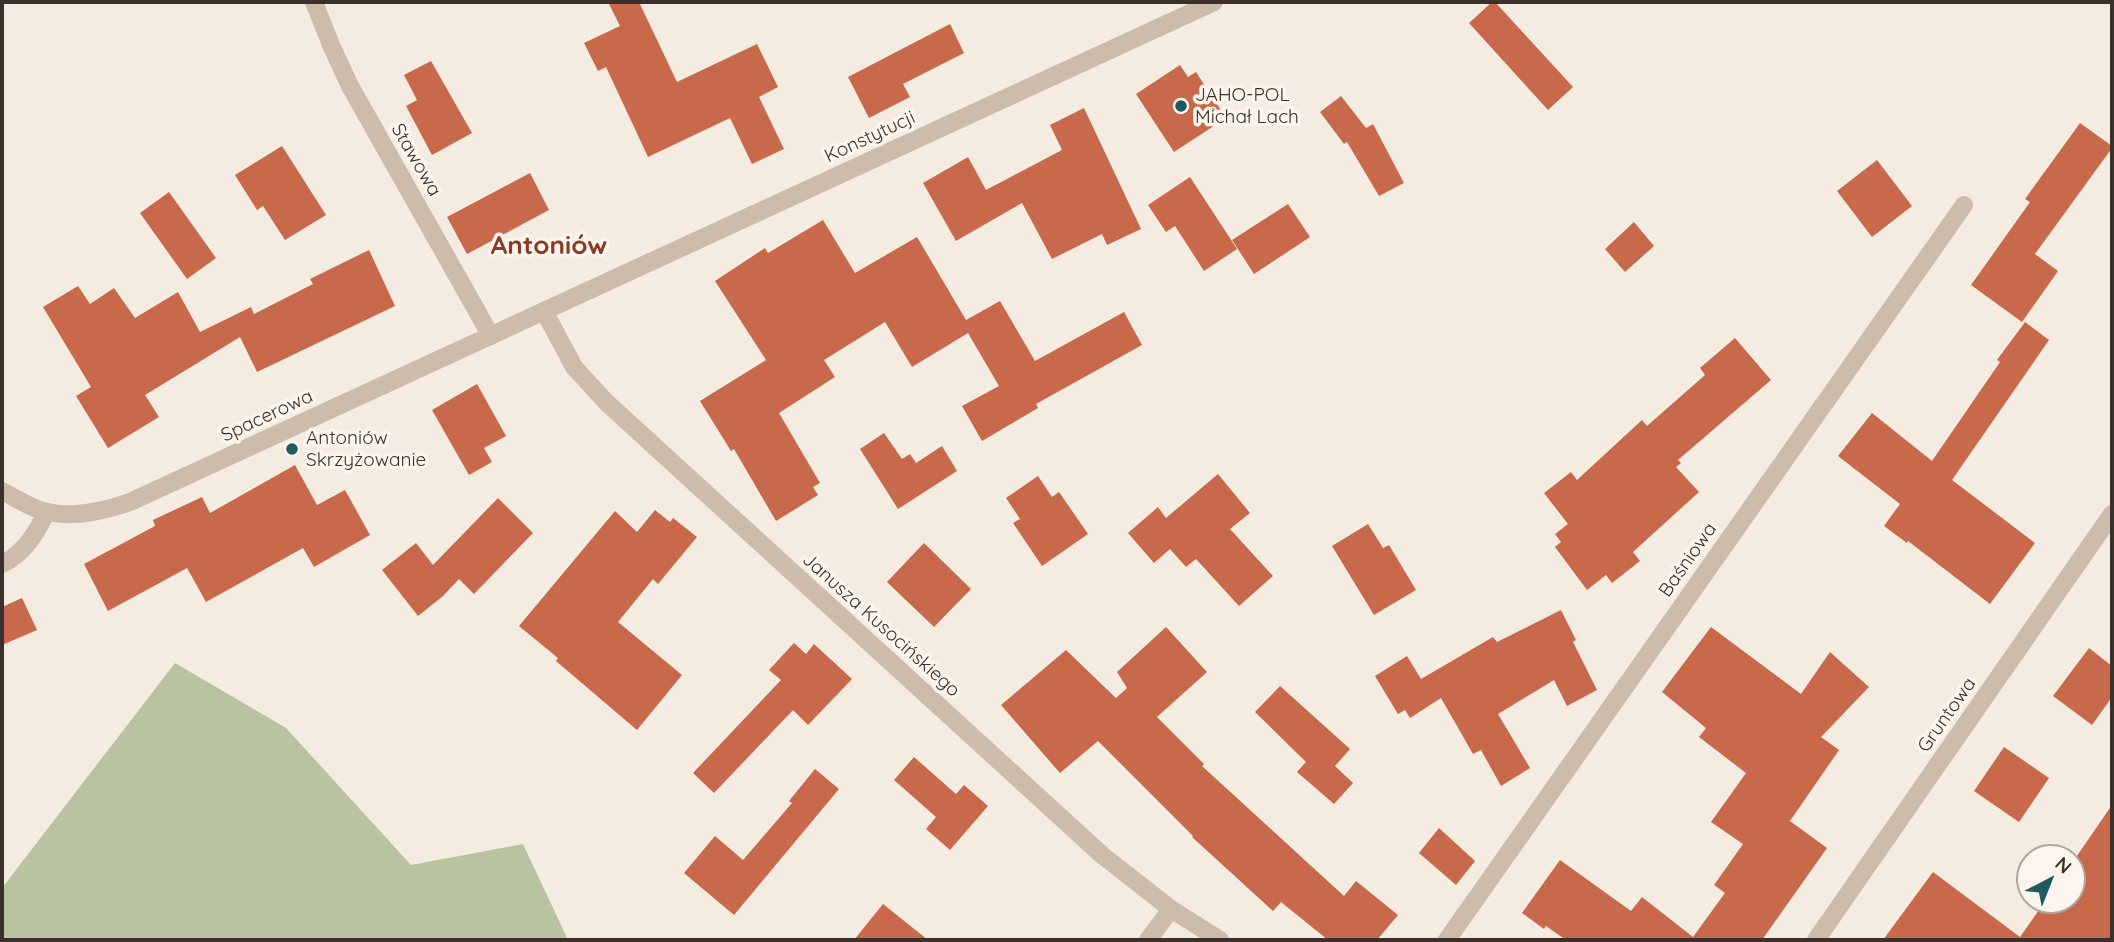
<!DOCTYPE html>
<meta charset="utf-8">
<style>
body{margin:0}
#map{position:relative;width:2114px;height:942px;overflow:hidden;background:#f4ebe1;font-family:Quicksand,sans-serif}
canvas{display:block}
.frame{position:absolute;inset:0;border:4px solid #3b302b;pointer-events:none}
.north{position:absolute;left:2016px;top:844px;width:70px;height:70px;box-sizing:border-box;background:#fbf5ee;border:2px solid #aea6a0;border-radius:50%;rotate:42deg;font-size:19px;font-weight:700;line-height:28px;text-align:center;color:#3b302b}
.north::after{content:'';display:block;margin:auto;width:24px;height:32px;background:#1f5a5e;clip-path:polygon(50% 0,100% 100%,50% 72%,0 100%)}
</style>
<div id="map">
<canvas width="2114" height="942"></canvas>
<div class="frame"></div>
<div class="north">N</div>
</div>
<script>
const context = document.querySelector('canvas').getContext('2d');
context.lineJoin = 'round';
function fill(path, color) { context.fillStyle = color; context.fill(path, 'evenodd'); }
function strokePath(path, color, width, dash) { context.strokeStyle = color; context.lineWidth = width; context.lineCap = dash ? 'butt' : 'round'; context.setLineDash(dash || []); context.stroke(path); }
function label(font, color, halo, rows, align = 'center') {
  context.font = font + ' Quicksand,sans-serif'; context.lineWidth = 7; context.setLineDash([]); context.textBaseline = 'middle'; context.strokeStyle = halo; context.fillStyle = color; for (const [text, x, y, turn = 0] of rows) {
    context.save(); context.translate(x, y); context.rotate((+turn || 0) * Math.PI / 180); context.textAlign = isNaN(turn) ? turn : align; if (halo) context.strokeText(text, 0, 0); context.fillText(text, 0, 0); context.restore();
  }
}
fill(new Path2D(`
 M175,663L286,728L411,865L523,844L568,940H2V888Z`), '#b8c4a0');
fill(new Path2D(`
 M608,2H639L677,82L757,44L778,87L759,97L784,149L752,164L730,118L648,157L606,67L598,71L584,43L620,26Z
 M1492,2H1495L1573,87L1548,110L1469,23Z
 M950,24L964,53L903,84L910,97L869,118L848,77Z
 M431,61L472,133L432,155L406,106L417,100L404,75Z
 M1180,65L1188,77L1196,72L1226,118L1174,152L1136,94Z
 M1341,96L1366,128L1373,124L1404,183L1379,196L1347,142L1344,144L1320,112Z
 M1084,108L1141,229L1107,245L1102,234L1052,259L1022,203L956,241L923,183L968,157L986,190L1062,150L1050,125Z
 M2080,123L2112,146V148L2035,254L2058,271L2022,322L1971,285L2030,202L2025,199Z
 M282,146L326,215L285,240L263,206L257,210L235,175Z
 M1877,160L1912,206L1872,237L1837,191Z
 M530,173L549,210L467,254L447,217Z
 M1190,177L1237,249L1204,271L1175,226L1166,232L1148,205Z
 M169,192L216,258L187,279L140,213Z
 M1288,204L1310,237L1254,274L1232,240Z
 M823,220L855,273L917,237L966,320L1000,301L1035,361L1124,312L1142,345L1036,404L1038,408L982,441L962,406L999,386L968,333L912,367L885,322L824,360L835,377L779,413L820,483L813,487L818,495L776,521L734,449L731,451L700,401L766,360L715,281L765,248L768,253Z
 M1634,222L1654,246L1625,272L1605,249Z
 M369,250L395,306L257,372L240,337L145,395L159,417L108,448L76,396L91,387L43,307L78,286L90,304L114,288L135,318L178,292L200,332L251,307L254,314L313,284L310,279Z
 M2025,322L2049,340L1952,480L2035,543L1990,604L1908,541L1907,543L1884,526L1900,504L1838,456L1872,413L1932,461L2000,362L1997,360Z
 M1735,338L1771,380L1678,460L1681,463L1676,467L1699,492L1633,552L1640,561L1612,583L1606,575L1587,590L1555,547L1561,542L1555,534L1568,524L1544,493L1571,472L1577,480L1642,420L1647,426L1705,375L1700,368Z
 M477,384L506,436L484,448L492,462L469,475L432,410Z
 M884,433L902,459L910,454L916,463L942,446L957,471L898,509L860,449Z
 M295,465L317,505L345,490L370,535L314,567L303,548L206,602L187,568L108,611L84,564L155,526L153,520L202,497L210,513Z
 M1218,474L1250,513L1230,529L1273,576L1239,606L1196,559L1186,567L1170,549L1154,563L1128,533L1158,507L1166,518Z
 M1038,476L1052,497L1059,492L1088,534L1042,566L1013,523L1020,519L1006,498Z
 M498,498L533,533L474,594L459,579L443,596L418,616L382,570L416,543L433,565Z
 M655,510L670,522L673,518L697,537L658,584L653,579L618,622L682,675L637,730L556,661L558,658L519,626L615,511L637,532Z
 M1368,524L1383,548L1389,545L1416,590L1374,615L1332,546Z
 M924,543L971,589L934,627L887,582Z
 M22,598L37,630L2,645V607Z
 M1561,610L1576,640L1573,642L1597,690L1567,706L1554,680L1498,714L1530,768L1501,786L1481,750L1473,754L1441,698L1410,718L1405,710L1398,714L1375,676L1407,656L1421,679L1493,637L1497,642Z
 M1166,627L1207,672L1157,717L1204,764L1202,766L1344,896L1356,881L1398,915L1377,940H1328L1281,902L1273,911L1192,837L1193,836L1098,741L1060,773L1001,705L1066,650L1116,698L1127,688L1117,672Z
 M1711,627L1801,694L1830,652L1869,687L1821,737L1839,750L1790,821L1827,848L1762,940H1566L1546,926L1544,929L1522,913L1560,860L1631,911L1642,897L1693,937L1725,893L1714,885L1743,844L1711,822L1746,773L1699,737L1706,728L1662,692Z
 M794,643L806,654L814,644L852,679L808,725L793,710L714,793L693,773L781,680L769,670Z
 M2089,648L2112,666V697L2092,725L2053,696Z
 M1280,686L1350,749L1335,766L1353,783L1334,804L1297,772L1306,762L1255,712Z
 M2004,747L2049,778L2019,822L1974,791Z
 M914,757L956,794L964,785L988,806L950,850L926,829L936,817L894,780Z
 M815,769L839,789L734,915L684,873L715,836L743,860L792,803L789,801Z
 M2112,805V940H1883L1933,872L2020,937L2046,900H2072V863Z
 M1439,828L1475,861L1456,885L1419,853Z
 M883,904L928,940H854Z`), '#c8694b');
strokePath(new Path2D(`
 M2,564C25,553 35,534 47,512
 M1148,940L1171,909`), '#cdbbac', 18);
strokePath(new Path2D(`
 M314,2L331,45L350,86L491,336
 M544,311L574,367L606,402L1102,855L1171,909L1220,940
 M2,491C16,498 32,509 47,512C74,518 104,511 130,502L1214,2
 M1447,940L1964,205
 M1816,940L2112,514`), '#cdbbac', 18);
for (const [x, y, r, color] of [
 [1181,106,7,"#1f5a5e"],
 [292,449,7,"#1f5a5e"]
]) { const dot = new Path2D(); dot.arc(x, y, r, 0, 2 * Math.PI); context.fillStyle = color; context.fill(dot); strokePath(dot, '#fbf5ee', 2.5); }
label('19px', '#3b302b', '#fbf5ee', [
 ["JAHO-POL",1195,95],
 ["Michał Lach",1195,117],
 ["Antoniów",306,438],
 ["Skrzyżowanie",306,460]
], 'left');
label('19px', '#3b302b', '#fbf5ee', [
 ["Konstytucji",870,137,-25],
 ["Stawowa",416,160,60],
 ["Spacerowa",267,416,-25],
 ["Baśniowa",1688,560,-55],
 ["Janusza Kusocińskiego",881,625,42],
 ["Gruntowa",1947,715,-55]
]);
label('bold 26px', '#8c3b22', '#fbf5ee', [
 ["Antoniów",549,246]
]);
</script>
